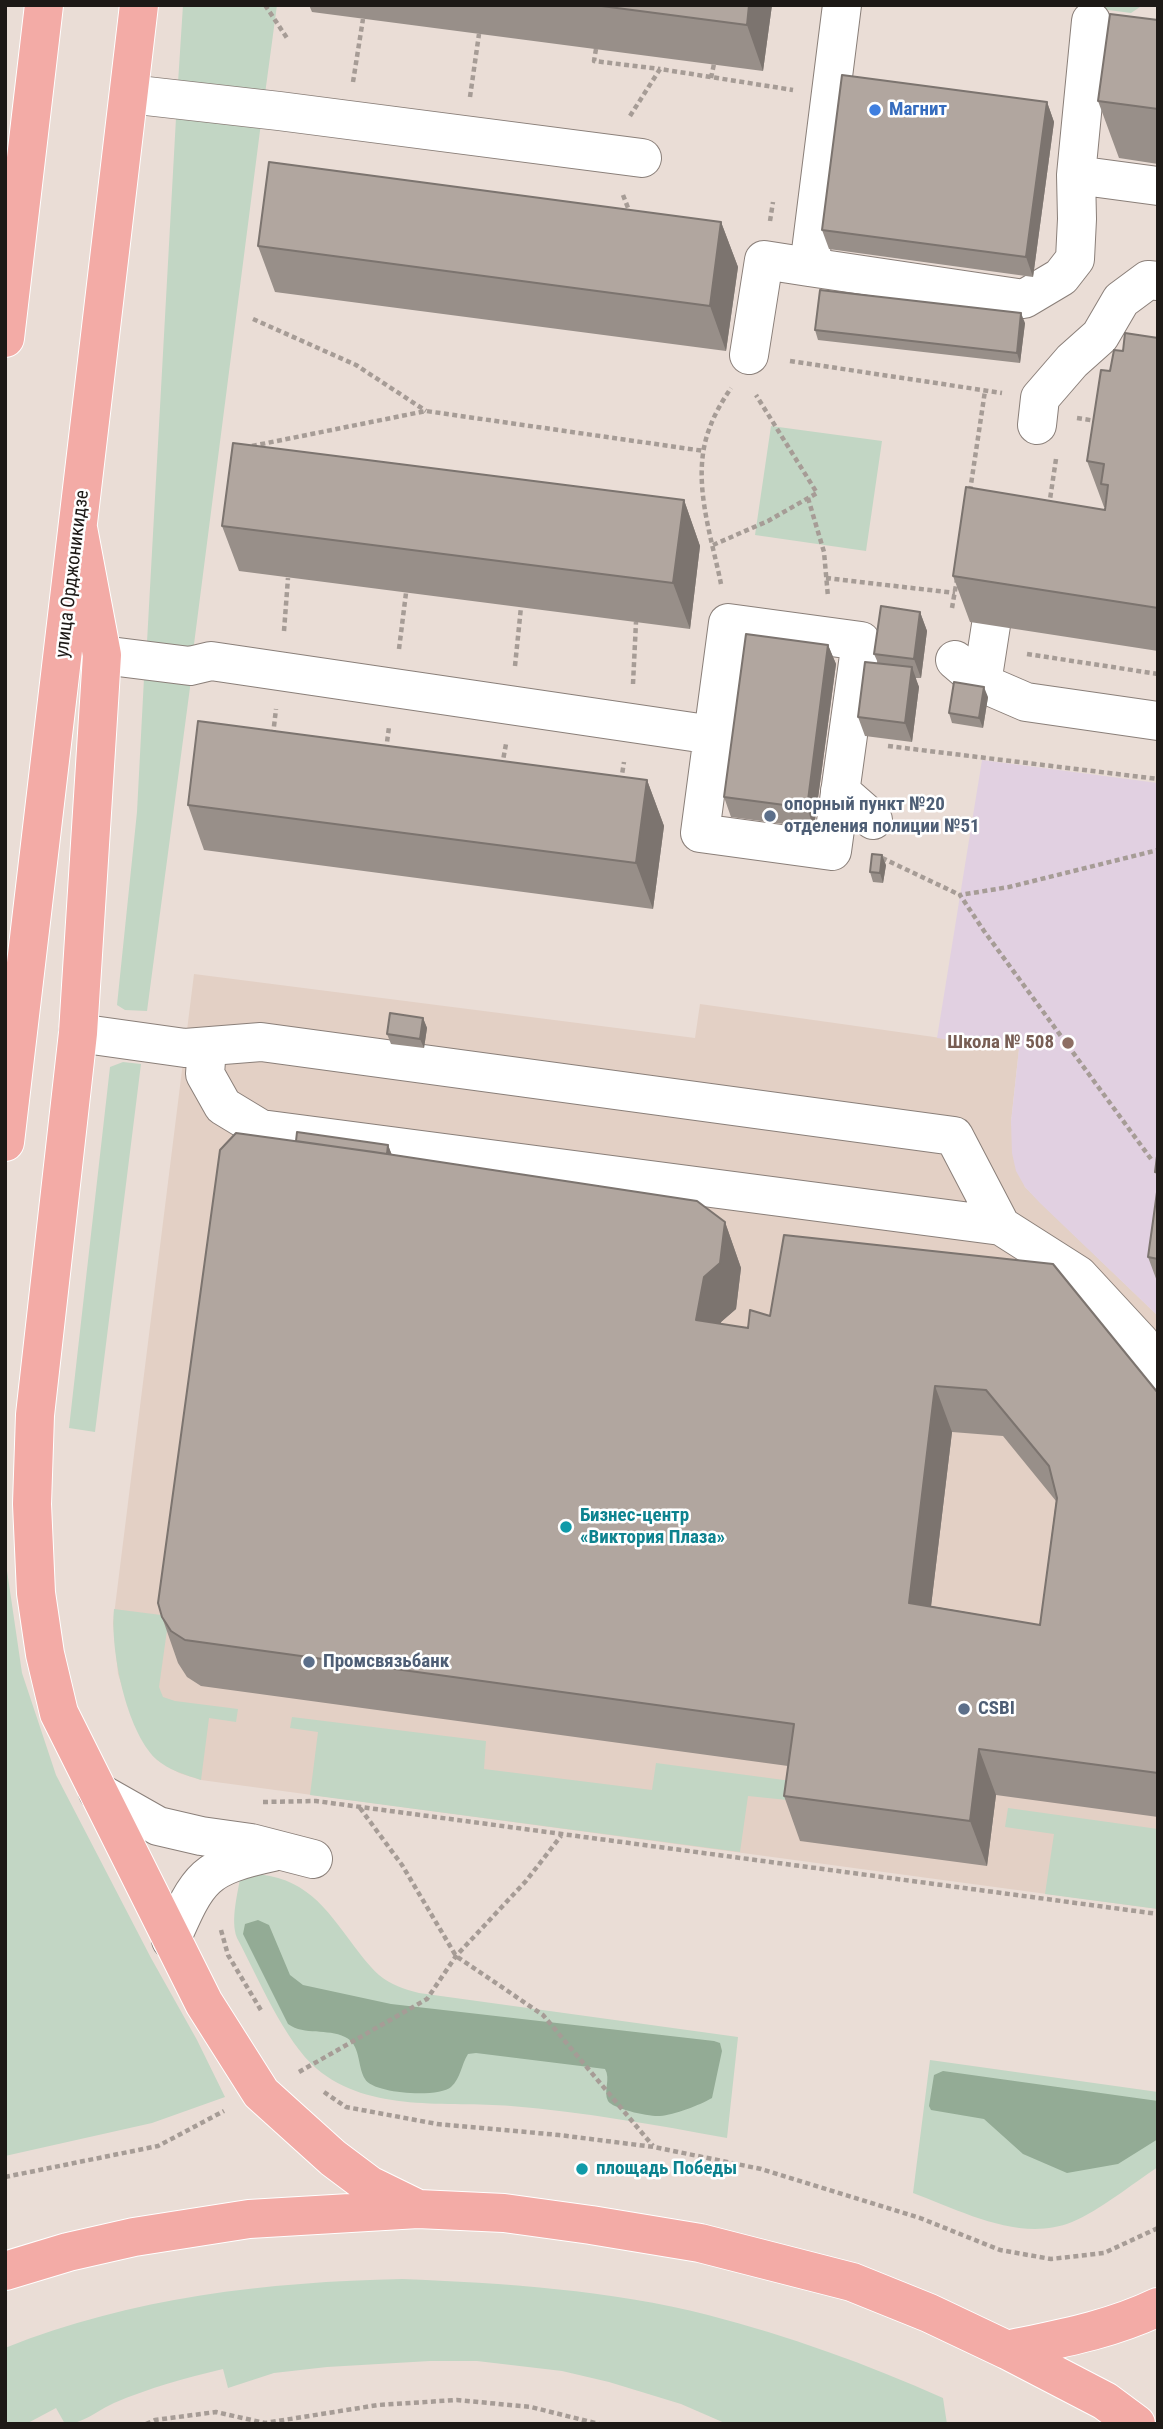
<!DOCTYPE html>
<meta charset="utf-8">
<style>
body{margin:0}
#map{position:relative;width:1163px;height:2429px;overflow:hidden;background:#eaddd6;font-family:"Roboto Condensed",sans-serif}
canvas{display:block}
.frame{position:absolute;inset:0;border:7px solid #1d1916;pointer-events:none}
</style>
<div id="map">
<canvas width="1163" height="2429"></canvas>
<div class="frame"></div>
</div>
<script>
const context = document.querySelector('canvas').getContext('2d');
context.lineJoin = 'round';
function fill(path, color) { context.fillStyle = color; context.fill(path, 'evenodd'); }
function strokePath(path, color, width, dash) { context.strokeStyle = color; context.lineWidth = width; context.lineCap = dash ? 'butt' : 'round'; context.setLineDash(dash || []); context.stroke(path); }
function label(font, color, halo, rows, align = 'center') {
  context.font = font + ' "Roboto Condensed",sans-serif'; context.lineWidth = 5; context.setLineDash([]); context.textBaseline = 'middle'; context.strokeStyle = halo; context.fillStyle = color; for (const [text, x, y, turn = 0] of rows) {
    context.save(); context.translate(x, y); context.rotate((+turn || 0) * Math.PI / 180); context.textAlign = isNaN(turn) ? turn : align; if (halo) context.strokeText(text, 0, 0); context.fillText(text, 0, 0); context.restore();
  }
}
fill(new Path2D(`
 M194,974L695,1038L700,1004L1019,1049L1011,1122L1025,1187L1158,1316V1909L201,1780L179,1773L157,1760L143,1739L127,1702L118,1674L113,1623Z`), '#e3d0c5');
fill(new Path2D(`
 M982,760L1158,783V1316L1040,1203L1025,1187L1016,1171L1012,1153L1011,1122L1019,1049L937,1038Z`), '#e1d0e1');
fill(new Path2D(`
 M183,5H277L265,94L178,83Z
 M1070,5H1143L1131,13Z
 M176,118L261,123L193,652L147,642Z
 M771,426L882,441L866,551L755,535Z
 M144,678L191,680L147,1011L125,1010L117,1005L137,812Z
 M123,1062L141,1064L95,1432L69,1428L110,1067Z
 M5,1557L22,1673L56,1775L151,1958L197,2040L225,2097L152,2123L5,2156Z
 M114,1609L169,1616L159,1687L163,1697L175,1701L238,1709L236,1722L209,1718L201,1780C186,1775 168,1770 156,1759C126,1730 110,1650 114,1609Z
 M292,1717L486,1741L484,1769L652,1790L656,1763L799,1782L797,1801L748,1796L740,1852L310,1795L318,1732L290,1728Z
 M1008,1808L1158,1829V1909L1045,1894L1054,1834L1005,1827Z
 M241,1873C299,1874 319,1898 351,1942C360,1954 368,1965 379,1975C391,1985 404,1989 419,1993L738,2037L727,2138C656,2125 584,2112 511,2106C448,2101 369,2113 317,2069C284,2041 258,1977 237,1938C230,1920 238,1893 241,1873Z
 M930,2060L1158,2092V2167C1132,2184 1099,2211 1072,2222C1020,2243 962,2211 913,2193Z
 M402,2279C502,2283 612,2290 708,2315C789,2336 867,2364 943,2398L947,2424H727L681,2404L609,2382L562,2371L477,2361H430L327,2367L274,2373L228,2388L223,2369C185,2378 149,2388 114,2403C98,2410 83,2424 65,2424L56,2408L26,2424H5V2348C132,2297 267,2282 402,2279Z`), '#c2d6c4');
fill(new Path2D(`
 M258,1920L269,1925L290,1975L303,1985L391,2004L714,2041L720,2043L722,2051L712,2098C700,2105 674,2115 660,2116C650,2117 613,2109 608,2101C603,2091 611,2079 605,2069L476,2053L468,2054C461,2065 461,2078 451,2087C439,2098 373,2094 365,2079C357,2066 361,2044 345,2037C327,2028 305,2036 288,2024L243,1934L245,1924Z
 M943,2071L1158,2101V2139L1118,2164L1067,2173L1023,2154L984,2119L931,2110L929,2106L934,2075Z`), '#93ab95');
const minor = new Path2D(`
 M842,5L809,267L1024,299L1061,277L1075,259L1077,219L1076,175L1091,21
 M129,94L279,111L642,158
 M1076,175L1158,186
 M749,355L764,260L809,267
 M1037,425L1040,398L1072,361L1100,336L1121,300L1148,280L1158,281
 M728,623L861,641L832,851L700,833Z
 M102,655L190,666L211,661L713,735
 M955,660L982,683L1026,702L1158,721
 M982,683L991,625
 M840,791L873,820
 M78,1033L185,1048L261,1042L954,1136L1001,1226L1078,1275L1140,1342L1158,1373
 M207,1047L205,1074L223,1106L261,1129L1001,1226
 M98,1792L158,1826L201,1836L251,1843L313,1859
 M171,1940C199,1876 204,1867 273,1852`);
const major = new Path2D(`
 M5,338L44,5
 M78,528L102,655L78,1033L35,1415L32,1504L36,1593L45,1654L59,1713L204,2003L261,2093L333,2158L369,2185L418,2209
 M5,1142L139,5
 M5,2271L68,2252L134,2237L249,2219L418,2209L504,2213L591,2225L700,2243L852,2282L929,2313L1007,2350L1105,2401L1136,2424
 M1007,2350C1059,2339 1110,2330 1158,2307`);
strokePath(minor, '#8a7f79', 40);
strokePath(major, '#fff', 40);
strokePath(new Path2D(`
 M265,5L287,38
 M596,49L594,61L660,69
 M711,78L714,64
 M353,82L363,19
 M470,97L479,34
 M630,116L660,69L793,90
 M623,195L630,213
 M770,221L773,202
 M253,319L356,365L426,411
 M790,361L1002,393
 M1077,418L1096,421
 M252,446L426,411L704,451
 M970,491L985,391
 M808,498L824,552L828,597
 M1049,506L1056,459
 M713,545L768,521L817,493L756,395
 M826,578L955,593
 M721,584C711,534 690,477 710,427C715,413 723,400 731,388
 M952,608L957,579
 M284,631L288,578
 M399,649L406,593
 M1027,654L1158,674
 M515,666L521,607
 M633,684L636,622
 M273,735L276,709
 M888,746L1158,779
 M386,750L389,727
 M502,766L506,744
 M621,781L624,762
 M882,858L960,895
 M1151,1159L984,931L960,895L1009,887L1158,850
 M263,1802L316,1801L1158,1914
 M360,1808L402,1865L456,1956L543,2015L653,2146
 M221,1930L228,1955L262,2012
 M299,2072L427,1999L456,1956L526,1881L561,1836
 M324,2092L346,2107L437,2124L559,2135L654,2147L761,2169L920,2218L1000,2250L1051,2259L1104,2253L1158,2228
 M5,2177L158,2146L224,2111
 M146,2424L155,2420L216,2412L265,2423L378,2405L457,2400L531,2407L599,2424`), '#a69c96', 4.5, [5, 3.5]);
strokePath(minor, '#fff', 38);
strokePath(major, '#f3aba6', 38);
fill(new Path2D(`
 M309,5H772L763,71L312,12Z
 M1158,20V164L1119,158L1098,101Z
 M1047,102L1054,122L1033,277L829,249L822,230Z
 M721,222L738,267L726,351L275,292L258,246Z
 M1025,323L1020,363L818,340L815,330Z
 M1158,338V651L970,622L953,576L1105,510V507H1104L1087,461L1110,371L1123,351Z
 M684,500L700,546L690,629L239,571L222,526Z
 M920,612L927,631L921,678H915L919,687L912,742L865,736L858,717L878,663L874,654Z
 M828,645L836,664L814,828L731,817L724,797Z
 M988,697L983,728L952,723L949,713Z
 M647,780L664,826L653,909L204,850L188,805Z
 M886,865L883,883L873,882L870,872Z
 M423,1018L427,1028L424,1048L391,1044L387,1034Z
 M296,1141L388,1145L392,1155L725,1222L741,1268L736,1309L721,1322V1324L748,1328L770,1316L1158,1393V1817L996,1795L987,1866L800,1841L784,1796L788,1766L201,1686L187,1677L178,1663L162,1617ZM952,1432L1003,1436L1056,1501L1040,1625L931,1606Z
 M1158,1185V1284L1148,1257Z`), '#988f89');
fill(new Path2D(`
 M749,5H772L763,71L747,25Z
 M1047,102L1054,122L1033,277L1026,257Z
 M721,222L738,267L726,351L710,306Z
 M1021,313L1025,323L1020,363L1017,353Z
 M684,500L700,546L690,629L673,583Z
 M920,612L927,631L921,678L914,659Z
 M828,645L836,664L814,828L807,808Z
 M912,667L919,687L912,742L905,723Z
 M984,687L988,697L983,728L979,718Z
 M647,780L664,826L653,909L636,863Z
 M882,855L886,865L883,883L880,873Z
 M423,1018L427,1028L424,1048L420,1039Z
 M388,1145L395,1164L384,1178Z
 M725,1222L741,1268L736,1309L721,1322L713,1366L696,1320L704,1277Z
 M935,1386L952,1432L926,1648L909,1603Z
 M979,1749L996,1795L987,1866L970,1821Z`), '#7c746f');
const building = new Path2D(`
 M594,5H749L747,25Z
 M1110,14L1158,20V109L1098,101Z
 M842,75L1047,102L1026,257L822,230Z
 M269,162L721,222L710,306L258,246Z
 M820,290L1021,313L1017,353L815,330Z
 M1125,333L1158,338V608L953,576L966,487L1105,510L1108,485L1101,484L1104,464L1087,461L1101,370L1110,371L1114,350L1123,351Z
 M233,443L684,500L673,583L222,526Z
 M881,606L920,612L914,659L874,654Z
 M746,634L828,645L807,808L724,797Z
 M865,662L912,667L905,723L858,717Z
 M954,682L984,687L979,718L949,713Z
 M198,721L647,780L636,863L188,805Z
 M872,854L882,855L880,873L870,872Z
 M390,1013L423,1018L420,1039L387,1034Z
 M297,1132L388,1145L387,1154L296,1141Z
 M236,1133L374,1152L697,1201L725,1222L720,1263L704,1277L696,1320L748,1328L750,1310L770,1316L784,1235L1053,1264L1158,1393V1773L979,1749L970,1821L784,1796L794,1724L185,1640L171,1631L162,1617L158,1603L220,1150ZM935,1386L986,1390L1049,1466L1057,1498L1040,1625L909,1603Z
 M1157,1156H1158V1173L1155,1172Z
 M1158,1185V1259L1148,1257Z`);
fill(building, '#b1a69f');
strokePath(building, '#7c746f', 2);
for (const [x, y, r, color] of [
 [875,110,7,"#3f7fe0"],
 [770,816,7,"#5c6f8a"],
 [1068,1043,7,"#8d6e63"],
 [566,1527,7,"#0f9aa8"],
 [309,1662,7,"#5c6f8a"],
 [964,1709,7,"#5c6f8a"],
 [582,2169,7,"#0f9aa8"]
]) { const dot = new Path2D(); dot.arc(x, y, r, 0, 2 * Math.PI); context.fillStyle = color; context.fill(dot); strokePath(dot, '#fff', 2.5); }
label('bold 19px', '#366cbe', '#fff', [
 ["Магнит",889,110]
], 'left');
label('19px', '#1d1916', '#fff', [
 ["улица Орджоникидзе",73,574,-83]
]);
label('bold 19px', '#4e5e75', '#fff', [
 ["опорный пункт №20",784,805],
 ["отделения полиции №51",784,827],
 ["Промсвязьбанк",323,1662],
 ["CSBI",978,1709]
], 'left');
label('bold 19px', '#785e54', '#fff', [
 ["Школа № 508",1054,1043]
], 'right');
label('bold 19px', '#0d838f', '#fff', [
 ["Бизнес-центр",580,1516],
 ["«Виктория Плаза»",580,1538],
 ["площадь Победы",596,2169]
], 'left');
</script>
